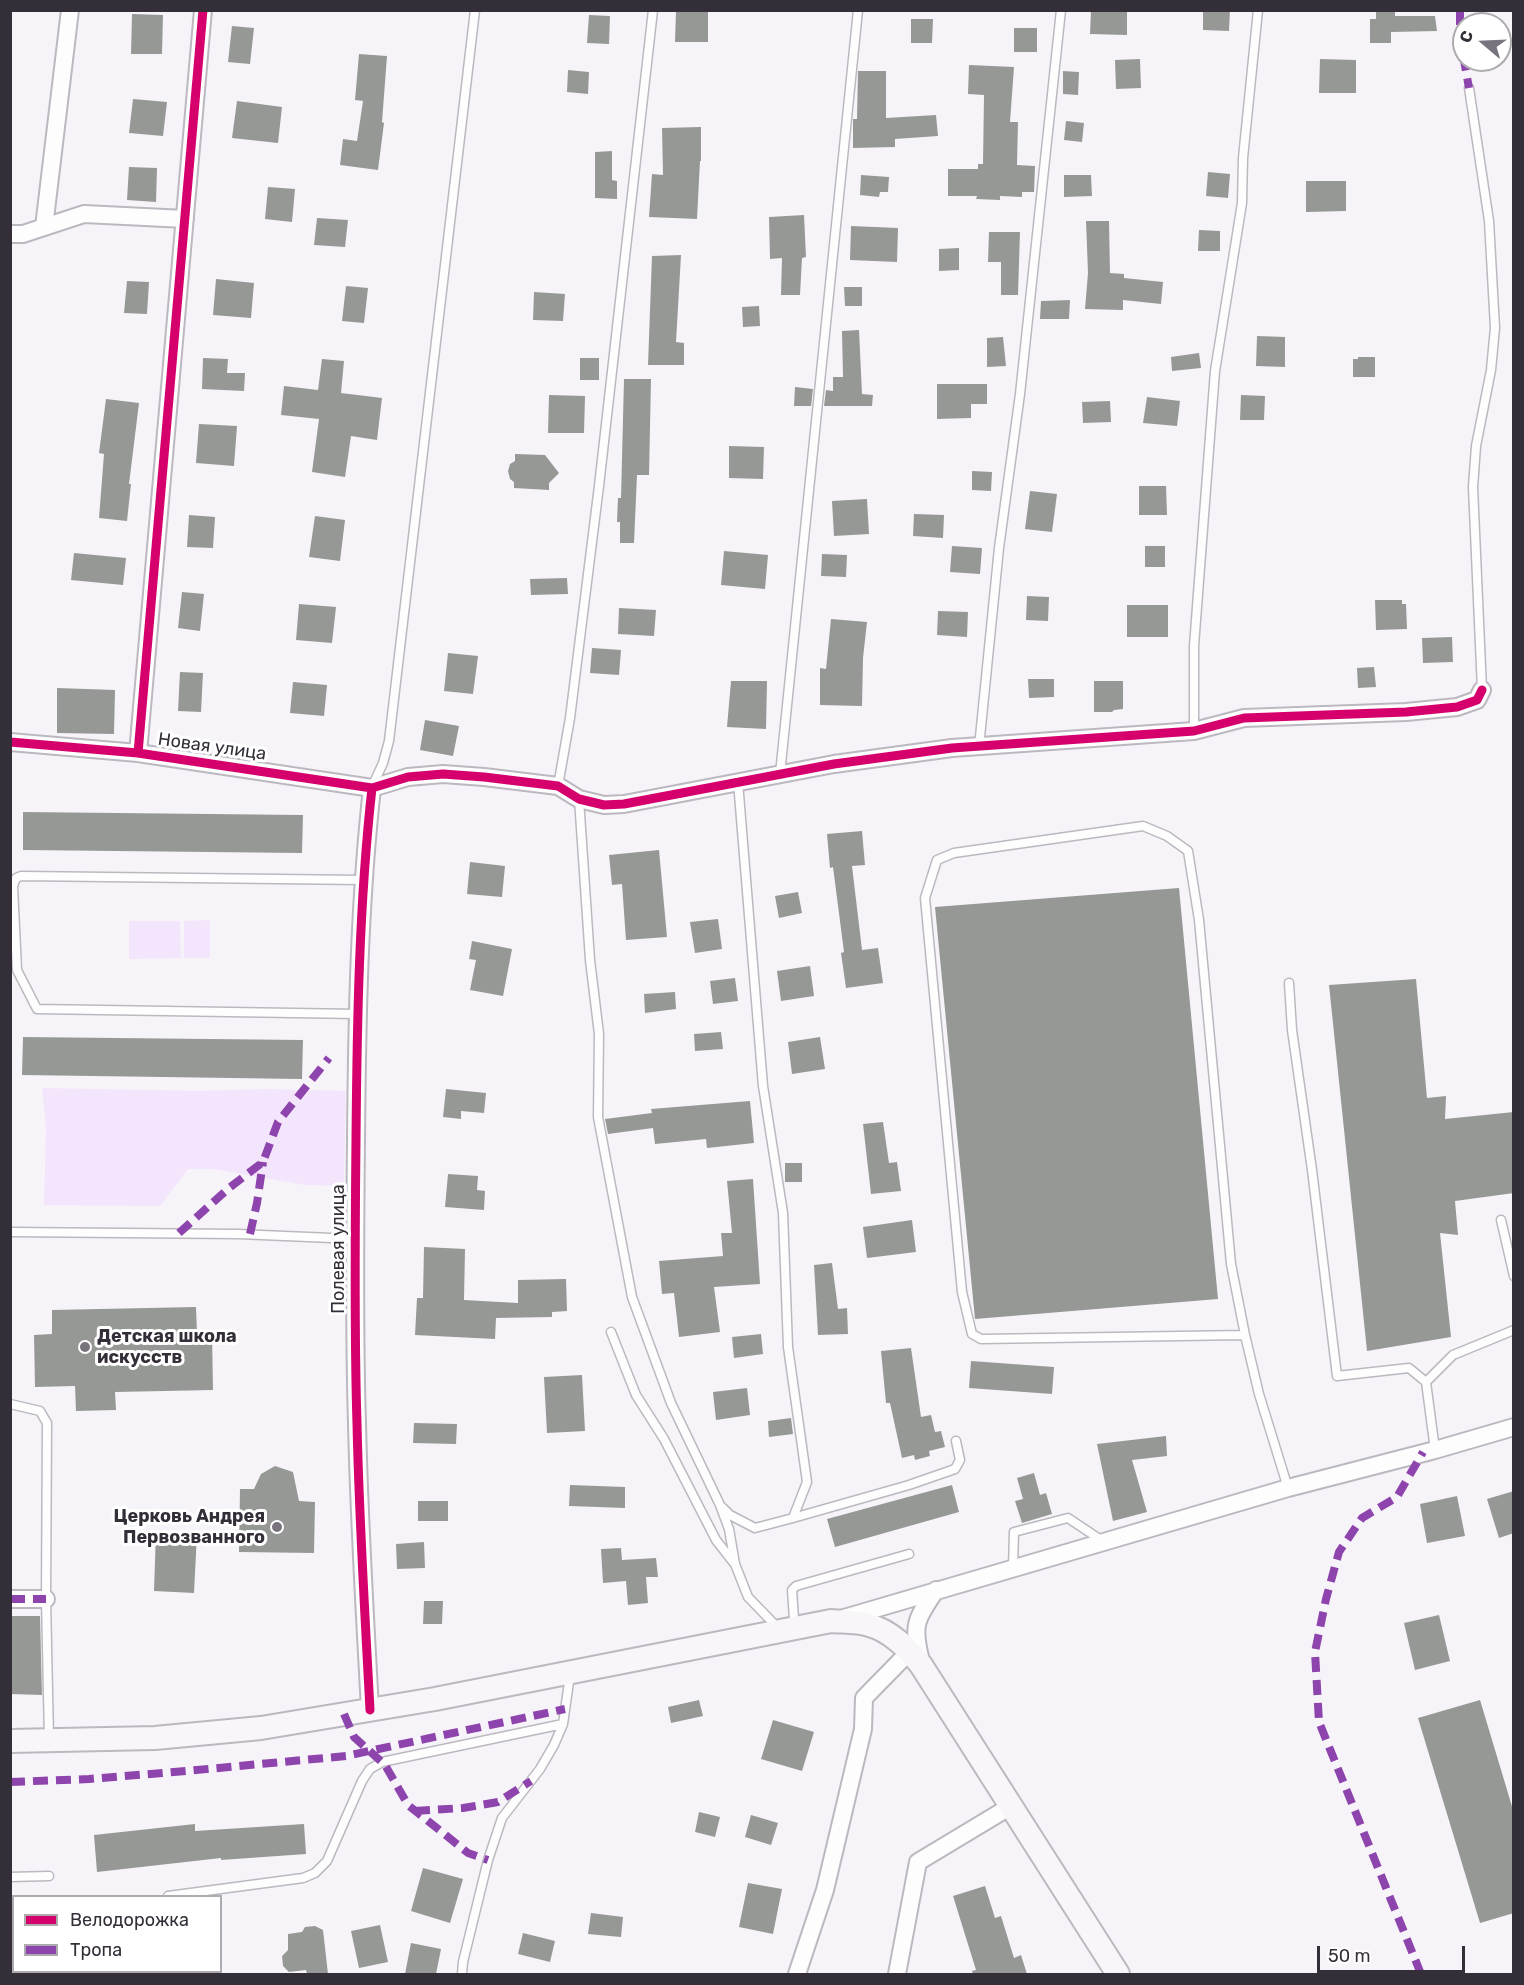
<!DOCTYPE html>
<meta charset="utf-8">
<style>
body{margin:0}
#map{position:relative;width:1524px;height:1985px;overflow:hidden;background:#f7f4f9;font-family:Rubik,sans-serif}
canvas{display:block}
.frame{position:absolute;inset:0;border:12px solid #342e38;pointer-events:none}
.legend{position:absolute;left:12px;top:1895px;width:210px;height:78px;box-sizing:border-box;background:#fff;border:2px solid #aeabaf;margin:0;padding:8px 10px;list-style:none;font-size:18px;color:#342e38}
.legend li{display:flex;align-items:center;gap:12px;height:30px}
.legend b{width:30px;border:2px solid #aeabaf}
.north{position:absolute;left:1452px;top:12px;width:60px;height:60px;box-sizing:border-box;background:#fff;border:2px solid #aeabaf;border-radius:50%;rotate:289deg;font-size:16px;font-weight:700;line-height:24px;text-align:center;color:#342e38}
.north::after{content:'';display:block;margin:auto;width:21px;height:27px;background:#78737c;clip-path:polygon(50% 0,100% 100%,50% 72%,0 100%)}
.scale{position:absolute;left:1317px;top:1946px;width:148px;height:27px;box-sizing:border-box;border:3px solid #342e38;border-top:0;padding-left:8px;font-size:18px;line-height:21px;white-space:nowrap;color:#342e38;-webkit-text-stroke:4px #fff;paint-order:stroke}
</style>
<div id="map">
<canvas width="1524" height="1985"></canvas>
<div class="frame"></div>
<ul class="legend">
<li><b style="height:8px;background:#d6006c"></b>Велодорожка</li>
<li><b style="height:8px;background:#8e44ad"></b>Тропа</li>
</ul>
<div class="north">С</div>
<div class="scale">50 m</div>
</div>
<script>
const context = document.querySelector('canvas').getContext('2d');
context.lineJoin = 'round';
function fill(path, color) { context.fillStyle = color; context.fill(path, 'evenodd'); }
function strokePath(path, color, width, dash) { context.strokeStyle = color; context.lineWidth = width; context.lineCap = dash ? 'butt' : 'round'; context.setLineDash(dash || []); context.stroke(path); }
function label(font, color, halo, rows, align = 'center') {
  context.font = font + ' Rubik,sans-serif'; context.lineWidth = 6; context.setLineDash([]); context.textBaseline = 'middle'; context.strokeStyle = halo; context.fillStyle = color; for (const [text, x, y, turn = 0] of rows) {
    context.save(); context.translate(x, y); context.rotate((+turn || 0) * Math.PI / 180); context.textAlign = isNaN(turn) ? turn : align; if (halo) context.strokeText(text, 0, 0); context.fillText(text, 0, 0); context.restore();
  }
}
fill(new Path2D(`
 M210,920V958H184V921Z
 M129,921H180L181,958L129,959Z
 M42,1088L200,1091L265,1089L346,1091L344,1186L305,1185L213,1169H188L160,1206L44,1205L46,1128Z`), '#f3e5fb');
fill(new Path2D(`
 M676,10L708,11V42H675Z
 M1091,10H1127V35L1090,34Z
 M1203,10H1230L1229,31L1203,30Z
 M1376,10H1395V16H1435L1437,31L1391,32V43H1370V19H1376Z
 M132,14L163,15L162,54H131Z
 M589,15L610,16L609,44L587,43Z
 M911,19H933L932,43H911Z
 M232,26L254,28L250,64L228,62Z
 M1014,28H1037V52H1014Z
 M359,54L387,56L382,122L384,123L378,170L340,165L343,139L357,141L363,101L355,100Z
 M1140,59L1141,88L1116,89L1115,60Z
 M1320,59L1356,60V93H1319Z
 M969,65L1014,67L1010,122H1018L1017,165L1035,166L1034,192H1022V197L1000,196V200L976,199L977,196H948V169H978V164H983L984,95L968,94Z
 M568,70L589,72L588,94L567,92Z
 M858,71H886V118L936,115L938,136L895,139V147L853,148V119H857Z
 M1063,71L1079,72L1078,95L1063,94Z
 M133,99L167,102L163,136L129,133Z
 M237,101L282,107L278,143L232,138Z
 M1066,121L1084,123L1082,142L1064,140Z
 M701,127V161H700L697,219L649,217L652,174L663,175L662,128Z
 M612,151V180L617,181V199L595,198V152Z
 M129,167L157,168L156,202L127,200Z
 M1208,172L1230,174L1228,198L1206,196Z
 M861,175L889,177L888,192H880L879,197L860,195Z
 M1064,175H1091L1092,196L1064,197Z
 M1306,181H1346V211L1306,212Z
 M268,187L295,189L292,222L265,219Z
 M804,215L806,257L802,258L800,295H781L782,258L770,259L769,217Z
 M317,218L348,220L345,247L314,245Z
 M1086,221H1109L1110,273L1124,274V278L1163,282L1161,304L1123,300V310L1085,309L1088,273Z
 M851,226L898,228L897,262L850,260Z
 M1199,230L1220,231V251H1198Z
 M989,232H1020L1018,295H1001V262H988Z
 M959,248V270L939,271V249Z
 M681,255L676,342L684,343V365H648L652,256Z
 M216,279L254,283L251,318L213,315Z
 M127,281L149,282L147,314L124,313Z
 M346,286L368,288L364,323L342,321Z
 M844,287H862V306H845Z
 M534,292L565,294L563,321L533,320Z
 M1070,300L1069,319H1040L1041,301Z
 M759,306L760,326L743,327L742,307Z
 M859,330L862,394L873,395L872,406H824L826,390L833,391V377H843L842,331Z
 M1257,336L1285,337V367L1256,366Z
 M1003,337L1006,366L987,367V338Z
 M1199,353L1201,368L1172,371L1171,357Z
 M1358,357H1375V377H1353V359H1358Z
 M203,358L228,359L227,373H245L244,391L202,389Z
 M580,358H599V380H580Z
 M322,359L344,361L341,393L382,398L377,440L351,436L345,477L312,472L319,419L281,415L284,386L318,390Z
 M624,379H651L649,475H637L634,543H620V522H617L618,498H621Z
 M937,384H987V404H971V418L937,419Z
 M795,387L813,389L811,406H794Z
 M549,395L585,396L584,433H548Z
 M1241,395L1265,396L1264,420H1240Z
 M1147,397L1180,401L1177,426L1143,423Z
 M106,399L139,403L129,484H131L127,521L99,518L104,454L99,453Z
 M1110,401L1111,422L1083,423L1082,402Z
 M199,424L237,426L234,466L196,463Z
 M729,446L764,447L763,479L729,478Z
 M515,454L545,455L559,473L549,483V490L514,488V482L510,479L508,471L510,464L515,461Z
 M972,471L992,472L991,491L972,490Z
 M1139,486H1166L1167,515H1139Z
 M1030,491L1057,494L1052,532L1025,529Z
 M867,499L869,534L834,536L832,501Z
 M914,514L944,515L943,538L913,536Z
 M189,515L215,517L213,548L187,547Z
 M315,516L345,520L340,561L309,557Z
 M952,546L982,548L980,574L950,572Z
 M1145,546H1165V567H1145Z
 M724,551L768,555L765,589L721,585Z
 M74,553L126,558L123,585L71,580Z
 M822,554L847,555L846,577L821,576Z
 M567,578L568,594L531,595L530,579Z
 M182,592L204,594L200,631L178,628Z
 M1027,596L1049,597L1048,621L1026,620Z
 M1375,600H1402V604H1406L1407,629L1376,630Z
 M299,604L336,607L332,643L296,640Z
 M1127,605H1168V637H1127Z
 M619,608L656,610L654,636L618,634Z
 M938,611L968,612L967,637L937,635Z
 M831,619L867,622L863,658L862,706L820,705V668L826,669Z
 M1452,637L1453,662L1423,663L1422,638Z
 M592,648L621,650L619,675L590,673Z
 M448,653L478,656L473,694L444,691Z
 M1374,667L1376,687L1358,688L1357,668Z
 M180,672L203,673L201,712L178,711Z
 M1028,679H1054V697L1029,698Z
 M731,681H767L766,729L727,727Z
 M1094,681H1123V709L1114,710L1112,712H1094Z
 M293,682L327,685L324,716L290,713Z
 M57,688L115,690L114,734L57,733Z
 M425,720L459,726L453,756L420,750Z
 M23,812L303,815L302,853L23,850Z
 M862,831L865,865L852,866L862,950L878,948L883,983L846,988L841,953L844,952L833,867L830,868L827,834Z
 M659,850L667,937L626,940L622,884L612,885L609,855Z
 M470,862L505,866L502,897L467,894Z
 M1179,888L1218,1299L975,1319L935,907Z
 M798,892L802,913L779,918L775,896Z
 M718,919L722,949L695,953L690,922Z
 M472,941L512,949L503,996L470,990L476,960L469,959Z
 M810,966L814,996L781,1001L777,971Z
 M735,978L738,1001L713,1004L710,981Z
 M1416,979L1427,1098L1446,1096L1445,1119L1514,1112V1193L1455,1201L1458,1235L1440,1233L1451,1337L1367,1351L1329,985Z
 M675,992L676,1009L645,1013L644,994Z
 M721,1032L723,1049L695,1051L694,1034Z
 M23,1037L303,1040L302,1079L22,1075Z
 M820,1037L825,1069L792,1074L788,1042Z
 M446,1089L486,1093L484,1113L461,1111V1119L443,1117Z
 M750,1101L754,1143L707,1148L706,1139L655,1144L653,1128L608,1134L605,1119L652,1113L651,1109Z
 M883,1122L889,1163L897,1162L901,1191L871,1194L863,1124Z
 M785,1163H802V1182H785Z
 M448,1174L478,1176L477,1190L485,1191L484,1210L445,1207Z
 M753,1179L760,1284L714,1287L720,1332L679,1337L674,1293L662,1294L659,1261L723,1256L721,1233H732L727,1181Z
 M912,1220L916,1252L867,1258L863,1227Z
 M424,1247L465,1249L464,1300L518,1303V1280L566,1279L567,1311L552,1312V1317L496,1318L495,1339L415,1335L417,1298H423Z
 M832,1263L838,1309L847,1308L848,1334L818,1335L814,1265Z
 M196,1307L197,1333H212L213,1390L115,1392L116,1410L76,1411L75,1386L35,1387L34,1335L52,1334V1310Z
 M761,1334L763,1354L734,1358L732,1337Z
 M911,1348L921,1417L931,1415L935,1432L941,1431L945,1447L929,1451L930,1456L915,1460L914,1455L902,1458L890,1403H886L881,1351Z
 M971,1361L1054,1367L1052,1394L969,1388Z
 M582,1375L585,1431L547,1433L544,1377Z
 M747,1388L750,1415L716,1420L713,1392Z
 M791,1418L793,1434L769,1437L768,1421Z
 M414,1423L457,1424L456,1444L413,1443Z
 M1166,1436L1167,1456L1132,1460L1147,1512L1113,1521L1097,1444Z
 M275,1466L293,1472L299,1501L315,1502L314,1553L239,1552L240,1489H254L261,1474Z
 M1034,1473L1040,1495L1046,1493L1052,1514L1022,1523L1015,1501L1023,1499L1017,1478Z
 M570,1485L625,1487V1508L569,1506Z
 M952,1485L959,1512L835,1547L827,1519Z
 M1514,1491V1533L1499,1538L1487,1499Z
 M1457,1496L1465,1536L1427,1543L1420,1504Z
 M418,1501H448V1521H418Z
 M156,1532L197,1534L194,1593L154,1591Z
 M424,1542L425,1568L397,1569L396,1544Z
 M621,1548L622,1560L656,1558L658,1577H646L648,1603L628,1605L626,1581L603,1583L601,1549Z
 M424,1601H443L442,1624H423Z
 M1439,1615L1450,1661L1415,1670L1404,1623Z
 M10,1616H40L42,1695L10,1694Z
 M699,1700L703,1716L671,1723L668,1707Z
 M1480,1700L1514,1813V1913L1480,1923L1418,1718Z
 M773,1720L814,1732L802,1771L761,1759Z
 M699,1812L720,1817L715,1837L695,1832Z
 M751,1815L778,1823L771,1845L745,1837Z
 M195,1824V1831L304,1824L306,1854L221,1860V1858L97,1872L94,1835Z
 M423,1868L463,1879L450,1923L411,1911Z
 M748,1883L782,1889L773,1934L739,1927Z
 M985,1886L995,1918L1001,1916L1014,1958L1021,1955L1027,1974H973L972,1971L976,1970L953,1896Z
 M591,1913L623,1917L621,1937L588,1934Z
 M380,1925L388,1962L359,1968L351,1931Z
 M315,1926L323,1930L328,1974H307L306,1970L289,1972L283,1966L282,1956L288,1950V1934L302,1932L305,1927Z
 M523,1933L555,1941L550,1962L518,1954Z
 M411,1943L441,1949L436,1974H405Z`), '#969895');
const service = new Path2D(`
 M1469,88L1489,221L1495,328L1491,370L1476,446L1473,487L1482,690
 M1194,731V646L1215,371L1242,203L1243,158L1258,10
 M979,747L999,548L1020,394L1061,10
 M780,774L858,10
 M558,786L570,718L599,486L653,10
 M372,787L383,763L389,741L475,10
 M579,799L590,960L599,1034L598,1117L632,1297L671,1403L720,1505L729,1529L735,1564L748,1597L779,1629
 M1289,983L1292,1030L1312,1170L1337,1376L1409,1368L1426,1382
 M358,1014L37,1009L17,970L13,886L16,878L21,876L363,880
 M1501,1220L1514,1276
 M10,1232L238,1234L355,1239
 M611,1332L636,1395L664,1439L716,1540L734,1563
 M1245,1335L1231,1264L1199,920L1188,851L1167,836L1143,826L954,853L937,860L925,898L962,1292L972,1334L981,1339L1245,1335L1259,1394L1288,1488
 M10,1404L40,1411L47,1423L46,1599L49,1739
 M1435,1450L1426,1382L1453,1355L1514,1330
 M723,1508L730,1515L755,1528L793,1518L807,1482L788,1347L783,1213L763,1086L738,782
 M793,1518L909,1485L955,1469L960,1460L956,1441
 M1013,1569L1014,1532L1068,1518L1104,1542
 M794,1619L792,1590L796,1586L909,1554
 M10,1877L49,1876
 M168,1896L303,1878L315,1873L327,1861L362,1781L370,1769L382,1762L563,1724
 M462,1974L463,1962L488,1860L502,1818L540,1769L554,1745L563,1724L570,1675`);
const minor = new Path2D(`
 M44,227L70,10
 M10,234H23L84,214L185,219
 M10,742L138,753L372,788L408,777L443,774L484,777L558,786L579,799L604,805L624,804L834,764L952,748L1194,731L1244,718L1406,712L1457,707L1477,700L1482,690
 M138,753L203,10
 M10,1599H46
 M844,1618L1288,1488L1435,1450L1514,1427
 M921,1661C912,1626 915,1620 936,1590
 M370,1710C365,1614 359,1519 357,1423C354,1329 355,1234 356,1140C357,1022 359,905 372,788
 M797,1974L825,1890L863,1729L864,1698L910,1651
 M897,1974L918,1862L1011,1806`);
const secondary = new Path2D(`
 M10,1741L155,1738L261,1728L435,1699L831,1621C843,1622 858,1621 869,1625C891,1631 907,1648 921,1665L1118,1974`);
strokePath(service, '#bcb8bf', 11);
strokePath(minor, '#bcb8bf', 20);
strokePath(secondary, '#bcb8bf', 26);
strokePath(service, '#fefdfe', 8);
strokePath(minor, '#fefdfe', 16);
strokePath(secondary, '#f9f6fa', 22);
strokePath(new Path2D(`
 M1460,10V38L1469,88
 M179,1233L229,1188L263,1162L278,1122L329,1058
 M250,1234L257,1203L263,1162
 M10,1599H46
 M344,1714L354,1737L385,1765L408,1805L468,1853L488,1860
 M10,1782L89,1779L186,1771L346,1756L565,1709
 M415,1811L463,1808L498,1802L531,1781
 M1421,1974L1319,1722L1315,1652L1326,1599L1339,1552L1362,1518L1397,1497L1423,1452`), '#8e44ad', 8, [15, 8]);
strokePath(new Path2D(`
 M10,742L138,753L372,788L408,777L443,774L484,777L558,786L579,799L604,805L624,804L834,764L952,748L1194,731L1244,718L1406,712L1457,707L1477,700L1482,690
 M138,753L203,10
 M370,1710C365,1614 359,1519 357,1423C354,1329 355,1234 356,1140C357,1022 359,905 372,788`), '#d6006c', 9);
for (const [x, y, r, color] of [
 [85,1347,6,"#78737c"],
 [277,1527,6,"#78737c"]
]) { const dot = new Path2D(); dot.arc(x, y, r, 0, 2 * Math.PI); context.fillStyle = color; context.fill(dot); strokePath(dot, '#fff', 2); }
label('18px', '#342e38', '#fff', [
 ["Новая улица",212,747,8],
 ["Полевая улица",339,1249,-90]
]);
label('bold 18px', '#342e38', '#fff', [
 ["Детская школа",97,1337],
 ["искусств",97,1358],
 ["Церковь Андрея",265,1517,"right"],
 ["Первозванного",265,1538,"right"]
], 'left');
</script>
